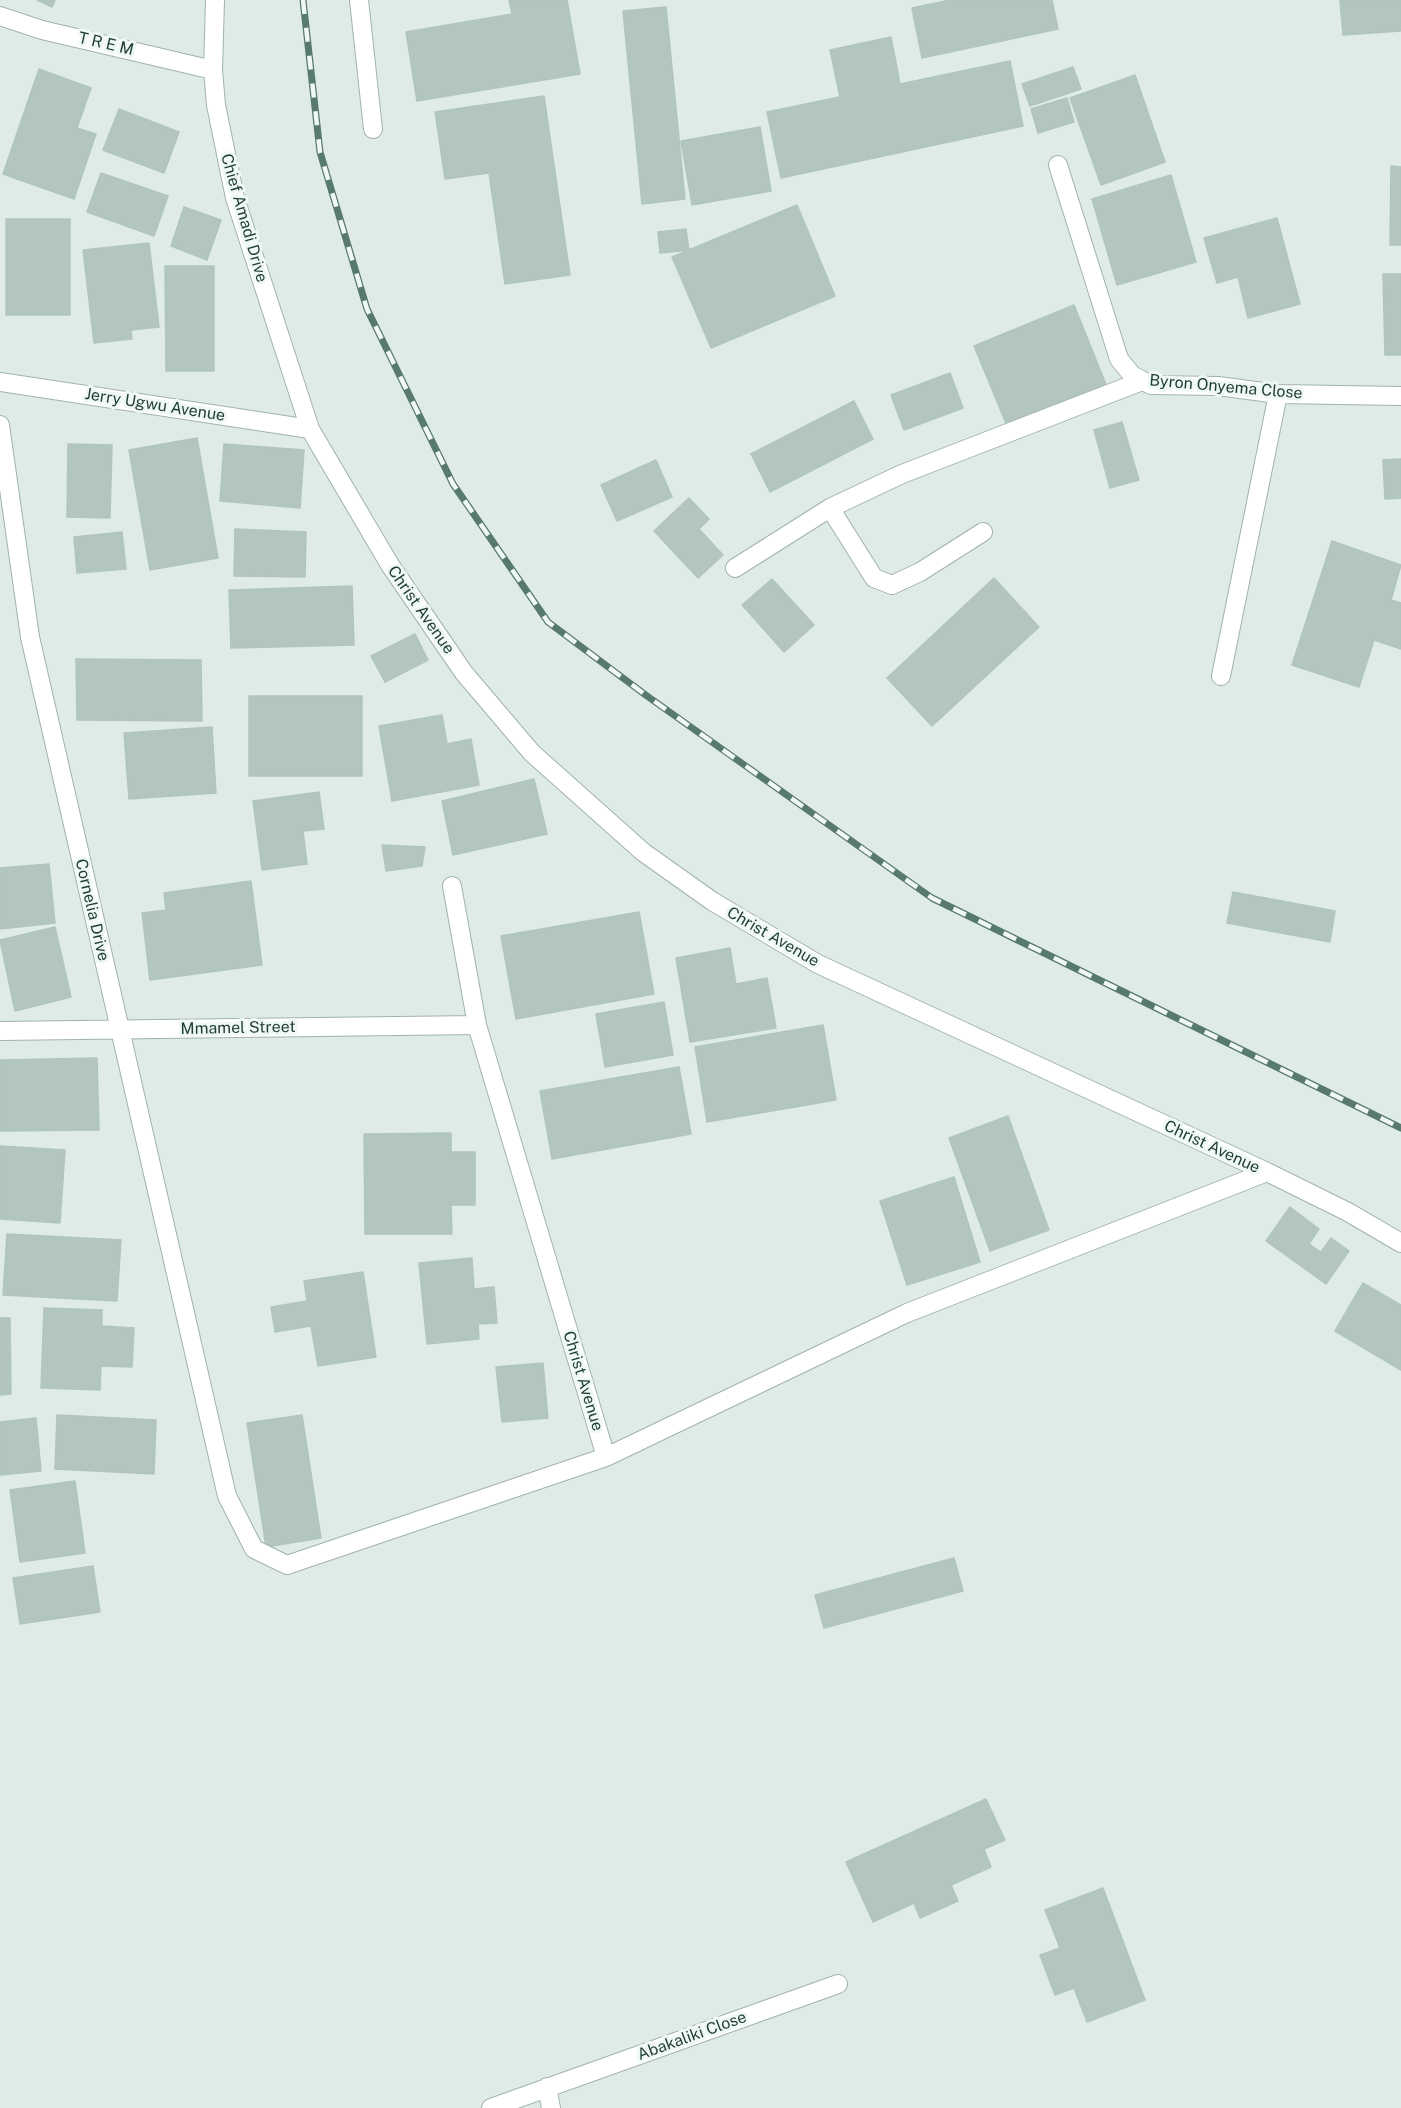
<!DOCTYPE html>
<style>
body{margin:0}
canvas{display:block;background:#deebe6}
</style>
<canvas width="1401" height="2108"></canvas>
<script>
const context = document.querySelector('canvas').getContext('2d');
context.lineJoin = 'round';
function fill(path, color) { context.fillStyle = color; context.fill(path, 'evenodd'); }
function strokePath(path, color, width, dash) { context.strokeStyle = color; context.lineWidth = width; context.lineCap = dash ? 'butt' : 'round'; context.setLineDash(dash || []); context.stroke(path); }
function label(font, color, halo, rows, align = 'center') {
  context.font = font + ' "Public Sans",sans-serif'; context.lineWidth = 6; context.setLineDash([]); context.textBaseline = 'middle'; context.strokeStyle = halo; context.fillStyle = color; for (const [text, x, y, turn = 0] of rows) {
    context.save(); context.translate(x, y); context.rotate((+turn || 0) * Math.PI / 180); context.textAlign = isNaN(turn) ? turn : align; if (halo) context.strokeText(text, 0, 0); context.fillText(text, 0, 0); context.restore();
  }
}
const building = new Path2D(`
 M37,0H55L52,7Z
 M509,0H567L580,74L417,101L406,32L512,14Z
 M950,0H1052L1058,29L922,58L912,8Z
 M1340,0H1401V31L1343,35Z
 M666,7L685,199L642,204L623,11Z
 M891,37L900,84L1010,61L1023,126L781,178L767,112L840,97L830,50Z
 M1073,67L1081,89L1030,106L1022,84Z
 M39,69L91,88L77,128L96,134L74,199L3,174Z
 M1135,75L1165,162L1101,185L1070,98Z
 M544,96L570,275L505,284L489,173L445,179L435,112Z
 M1067,98L1074,122L1038,133L1031,109Z
 M119,109L179,132L164,173L103,150Z
 M760,127L771,191L692,205L681,141Z
 M1391,166L1401,167V245H1390Z
 M101,173L168,196L154,236L87,212Z
 M1171,175L1196,262L1117,285L1092,199Z
 M797,205L835,296L711,348L672,257Z
 M184,207L221,220L207,260L171,246Z
 M1277,218L1300,304L1248,318L1238,277L1217,283L1204,238Z
 M6,219H70V315H6Z
 M686,229L689,250L660,253L658,232Z
 M149,243L159,327L131,330L132,339L94,343L83,250Z
 M165,266H214V371H166Z
 M1383,274H1401V355H1385Z
 M1074,305L1107,387L1008,428L974,346Z
 M950,373L963,408L904,430L891,395Z
 M854,401L873,439L770,492L751,454Z
 M1122,422L1139,480L1110,488L1094,430Z
 M197,438L218,558L150,570L129,450Z
 M68,444L112,445L110,518L67,517Z
 M224,444L304,450L300,508L220,501Z
 M1401,459V498L1385,499L1383,460Z
 M656,460L672,497L617,521L601,485Z
 M689,498L709,519L699,529L723,555L698,578L654,531Z
 M235,529L306,532L305,577L234,576Z
 M122,532L126,569L77,573L74,537Z
 M1332,541L1401,565L1391,600L1401,603V649L1374,640L1359,687L1292,665Z
 M994,578L1039,627L932,726L887,678Z
 M772,579L814,625L784,652L742,605Z
 M352,586L354,645L231,648L229,590Z
 M415,634L428,660L385,682L371,656Z
 M76,659L201,660L202,721L77,720Z
 M249,696H362V776H249Z
 M442,715L447,744L471,739L479,785L392,801L379,726Z
 M212,727L216,793L129,799L124,733Z
 M534,779L547,834L453,855L442,801Z
 M319,792L324,829L303,831L307,864L262,870L253,801Z
 M382,845L425,847L422,866L386,871Z
 M49,864L55,923L0,929V868Z
 M251,881L262,965L150,980L142,913L166,910L164,893Z
 M1233,892L1335,911L1330,942L1227,923Z
 M639,912L654,994L516,1019L501,936Z
 M55,927L71,997L15,1011L0,940Z
 M730,948L736,984L767,978L776,1028L690,1042L676,958Z
 M664,1002L673,1055L605,1067L596,1014Z
 M823,1025L836,1100L707,1122L695,1047Z
 M97,1058L99,1130L0,1131V1060Z
 M679,1067L691,1134L552,1159L540,1091Z
 M1008,1116L1049,1230L990,1251L949,1138Z
 M451,1133V1152H475V1205H451L452,1234H365L364,1134Z
 M0,1146L65,1150L60,1223L0,1219Z
 M954,1177L980,1262L907,1285L880,1201Z
 M1290,1207L1319,1229L1309,1244L1321,1252L1331,1238L1349,1251L1326,1284L1266,1241Z
 M7,1234L121,1240L117,1301L3,1295Z
 M472,1258L474,1289L494,1287L497,1323L478,1324L479,1339L427,1344L419,1263Z
 M363,1272L376,1357L318,1366L311,1326L275,1332L271,1307L307,1301L304,1281Z
 M1363,1283L1401,1305V1370L1335,1331Z
 M44,1308L102,1310V1326L134,1328L132,1367L101,1366L100,1390L41,1388Z
 M0,1318H10L11,1394L0,1395Z
 M543,1363L548,1418L502,1422L496,1367Z
 M57,1415L156,1420L154,1474L55,1469Z
 M302,1415L321,1538L266,1547L247,1423Z
 M36,1418L41,1471L0,1475V1422Z
 M75,1481L85,1553L20,1562L10,1490Z
 M954,1558L963,1591L824,1628L815,1595Z
 M93,1566L100,1612L20,1624L13,1578Z
 M986,1799L1005,1840L984,1849L991,1867L951,1885L958,1901L920,1918L914,1903L873,1922L846,1862Z
 M1103,1888L1145,2000L1087,2022L1074,1988L1055,1995L1040,1955L1060,1948L1045,1910Z`);
fill(building, '#b3c6be');
strokePath(building, '#b0c6bd', 1.5);
const minor = new Path2D(`
 M215,0L213,70L216,105L235,198L310,429L390,565L464,673L532,753L643,852L712,901L818,964L1267,1172L1348,1212L1401,1243
 M359,0L373,129
 M0,16L42,30L213,70
 M1058,165L1119,359L1132,375L1151,385L1218,386L1278,394L1401,396
 M0,382L310,429
 M0,425L30,637L227,1496L254,1549L287,1565L606,1457L907,1313L1267,1172
 M830,508L874,578L892,585L920,572L983,532
 M735,568L830,508L902,474L1142,381
 M1221,676L1278,394
 M452,886L477,1025L606,1457
 M0,1031L477,1025
 M547,2087L551,2108
 M491,2108L838,1984`);
strokePath(minor, '#a1b3ad', 20);
strokePath(minor, '#fff', 18);
const rail = new Path2D(`
 M303,0L320,152L367,309L453,484L548,622L647,696L932,898L1401,1128`);
strokePath(rail, '#587970', 7);
strokePath(rail, '#eff8f3', 4.5, [14]);
label('16px', '#1e3d34', '#eff8f3', [
 ["T R E M",106,44,13],
 ["Chief Amadi Drive",244,218,74],
 ["Byron Onyema Close",1226,387,5],
 ["Jerry Ugwu Avenue",155,405,9],
 ["Christ Avenue",421,610,55],
 ["Cornelia Drive",92,910,77],
 ["Christ Avenue",773,937,30],
 ["Mmamel Street",238,1028,-1],
 ["Christ Avenue",1212,1147,25],
 ["Christ Avenue",583,1381,73],
 ["Abakaliki Close",692,2036,-20]
]);
</script>
